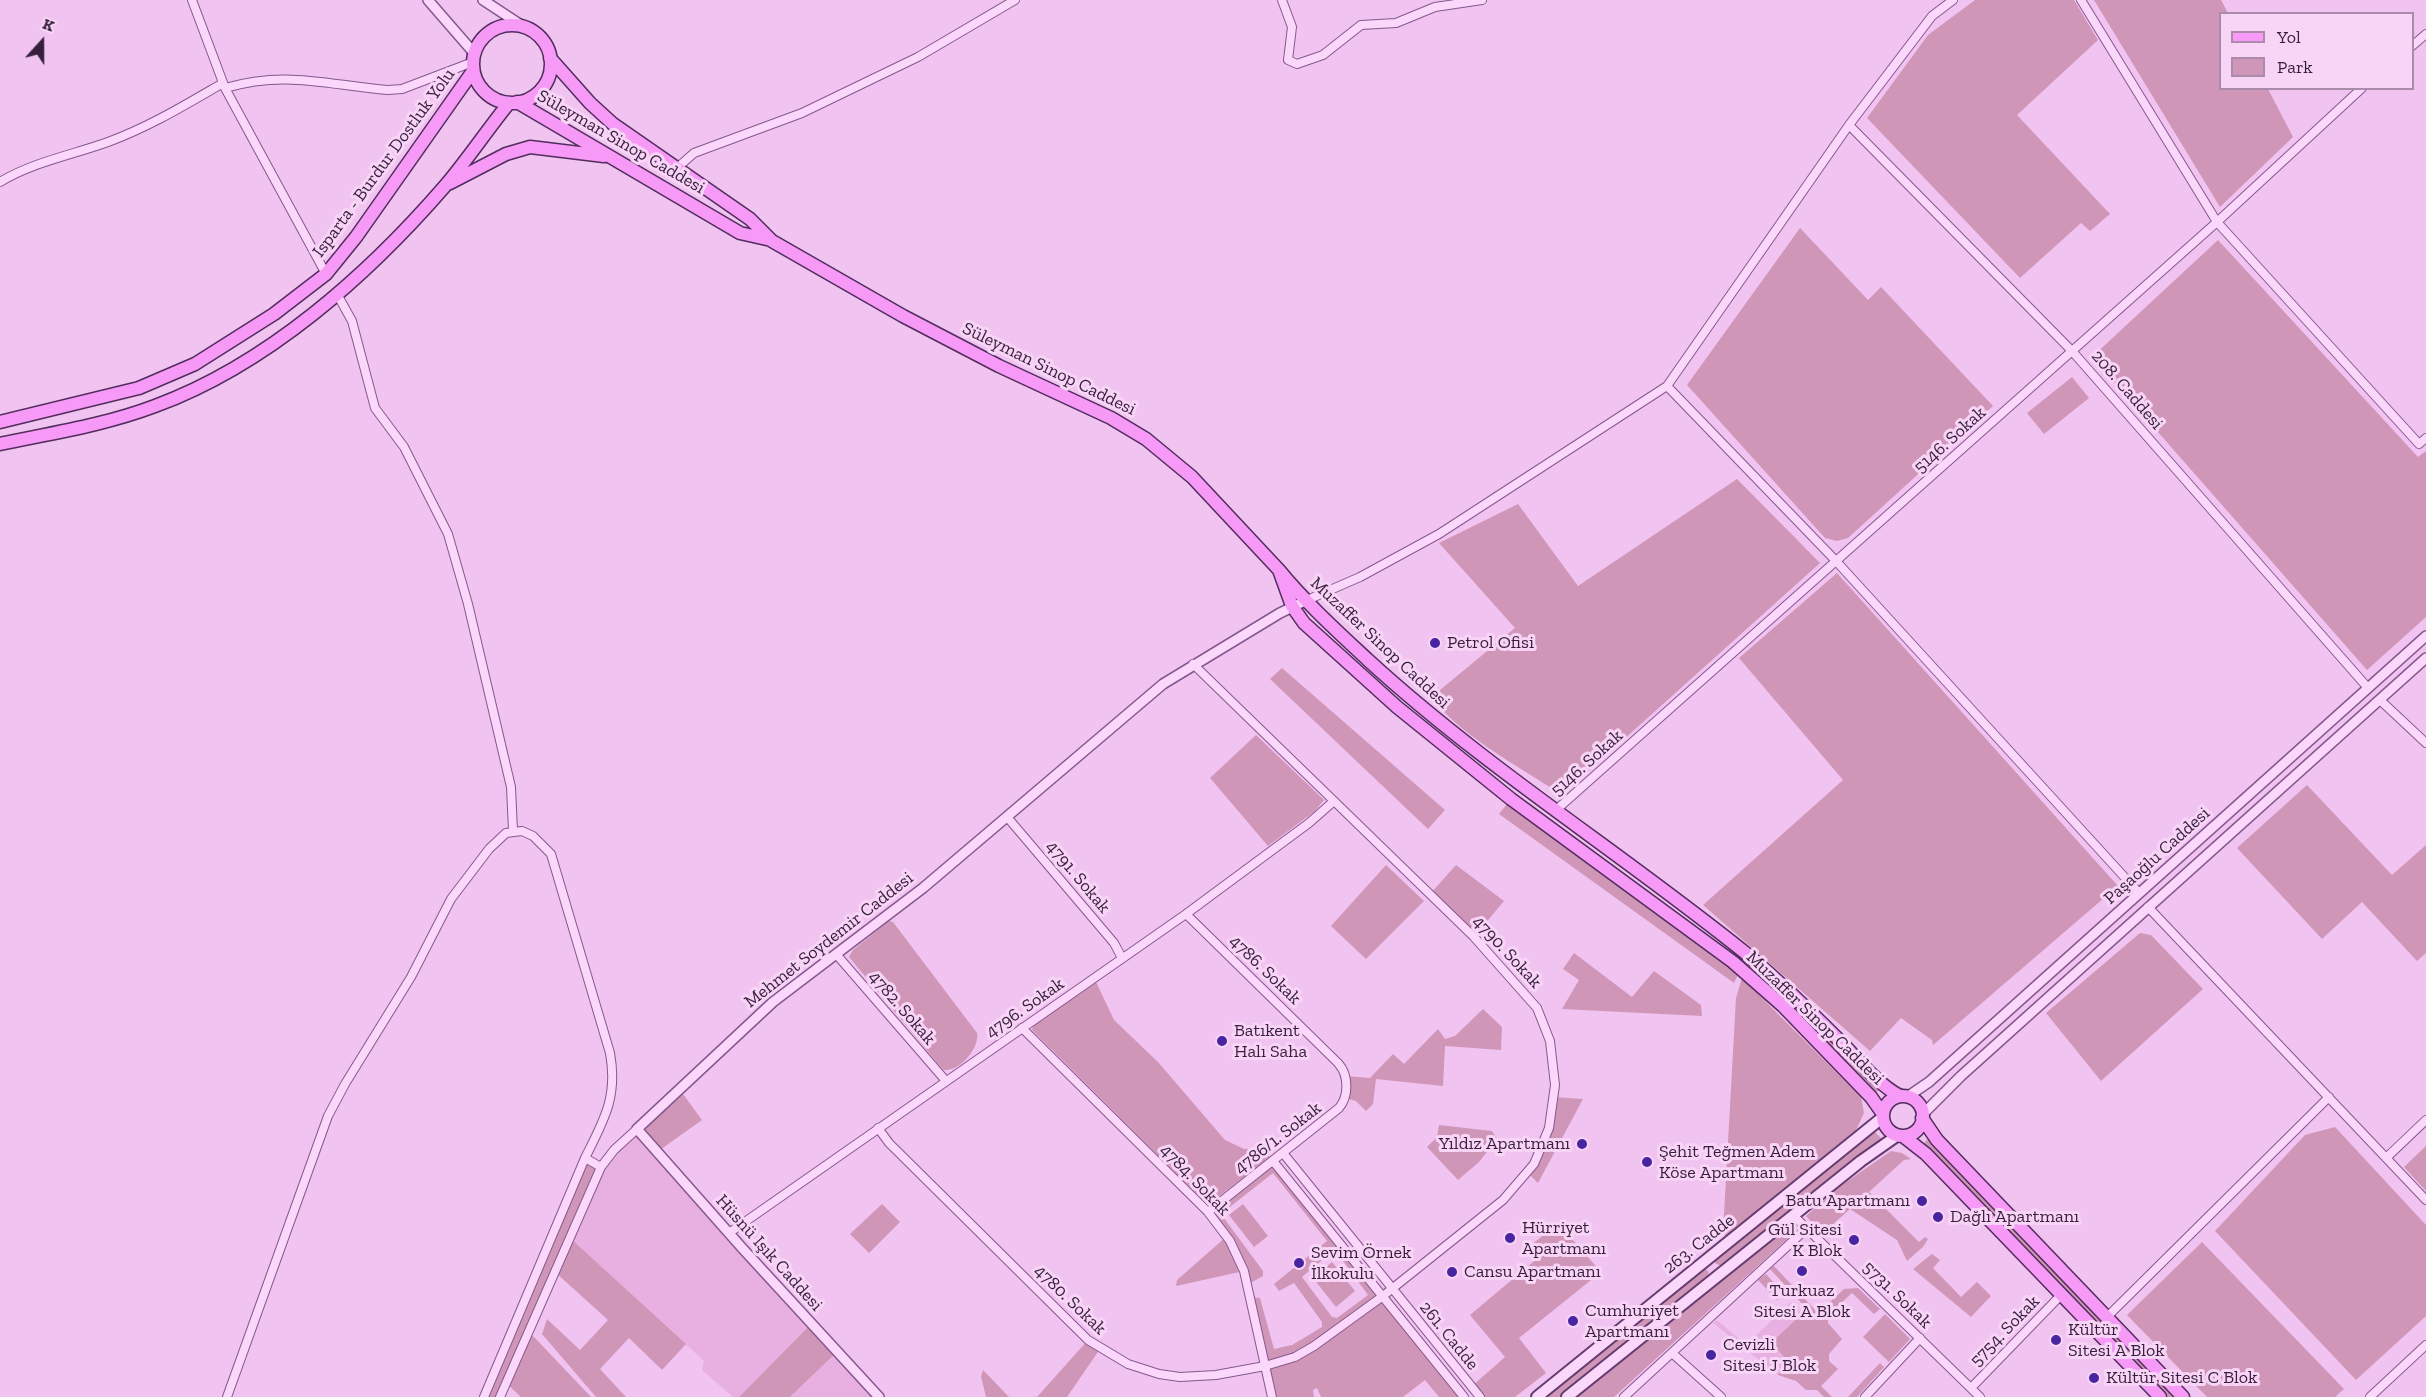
<!DOCTYPE html>
<meta charset="utf-8">
<style>
body{margin:0}
#map{position:relative;width:2426px;height:1397px;overflow:hidden;background:#f1c3f1;font-family:"Zilla Slab",serif}
canvas{display:block}
.legend{position:absolute;left:2219px;top:12px;width:195px;height:78px;box-sizing:border-box;background:#f8d4f7;border:2px solid #aa8bac;margin:0;padding:8px 10px;list-style:none;font-size:18px;color:#361e3c}
.legend li{display:flex;align-items:center;gap:12px;height:30px}
.legend b{width:30px;border:2px solid #aa8bac}
.north{position:absolute;left:12px;top:12px;width:60px;height:60px;-webkit-text-stroke:4px #f8d4f7;paint-order:stroke;rotate:21deg;font-size:16px;font-weight:700;line-height:24px;text-align:center;color:#361e3c}
.north::after{content:'';display:block;margin:auto;width:21px;height:27px;background:#361e3c;clip-path:polygon(50% 0,100% 100%,50% 72%,0 100%)}
</style>
<div id="map">
<canvas width="2426" height="1397"></canvas>
<ul class="legend">
<li><b style="height:8px;background:#f699f7"></b>Yol</li>
<li><b style="height:16px;background:#d096b8"></b>Park</li>
</ul>
<div class="north">K</div>
</div>
<script>
const context = document.querySelector('canvas').getContext('2d');
context.lineJoin = 'round';
function fill(path, color) { context.fillStyle = color; context.fill(path, 'evenodd'); }
function strokePath(path, color, width, dash) { context.strokeStyle = color; context.lineWidth = width; context.lineCap = dash ? 'butt' : 'round'; context.setLineDash(dash || []); context.stroke(path); }
function label(font, color, halo, rows, align = 'center') {
  context.font = font + ' "Zilla Slab",serif'; context.lineWidth = 6; context.setLineDash([]); context.textBaseline = 'middle'; context.strokeStyle = halo; context.fillStyle = color; for (const [text, x, y, turn = 0] of rows) {
    context.save(); context.translate(x, y); context.rotate((+turn || 0) * Math.PI / 180); context.textAlign = isNaN(turn) ? turn : align; if (halo) context.strokeText(text, 0, 0); context.fillText(text, 0, 0); context.restore();
  }
}
fill(new Path2D(`
 M637,1129L812,1323L739,1397H733L702,1370L704,1361L570,1238L601,1167Z
 M1791,1302L1802,1314L1771,1343L1787,1360L1778,1375L1713,1323L1717,1320L1746,1345Z
 M838,1351L879,1397H790Z`), '#e8b0e0');
fill(new Path2D(`
 M1975,0H2074L2098,40L2017,115L2110,214L2090,231L2081,223L2020,278L1867,118L1928,35Z
 M2094,0H2221L2228,13L2220,14V88L2268,89L2293,137L2220,207Z
 M1800,228L1868,300L1881,287L1993,406L1848,538L1837,541L1825,538L1687,385Z
 M2218,240L2418,457L2426,451V617L2367,670L2092,357Z
 M2072,377L2089,398L2044,434L2027,413Z
 M1737,479L1820,563L1573,785L1556,791C1528,772 1442,725 1434,695L1515,628L1439,543L1518,504L1578,586Z
 M1837,573L2118,886L1933,1045L1932,1040L1901,1018L1870,1051L1703,905L1843,780L1739,658Z
 M1282,668L1445,810L1428,829L1270,679Z
 M1256,735L1324,800L1315,811L1268,846L1210,778Z
 M2307,785L2392,875L2426,845V953L2417,961L2362,902L2322,939L2237,848Z
 M1511,799L1741,968L1734,983L1499,814Z
 M1386,865L1424,901L1366,959L1331,926Z
 M1456,865L1504,901L1474,937L1430,894Z
 M889,921L893,922L977,1033C980,1048 959,1072 944,1070L939,1065L849,957L853,950Z
 M2140,933L2151,935L2203,989L2101,1081L2046,1013Z
 M1574,953L1632,997L1654,971L1701,1005L1702,1016L1562,1009L1579,980L1563,969Z
 M1746,960L1880,1089L1875,1093L1743,964Z
 M1742,978L1861,1097L1864,1113L1856,1130L1726,1237L1723,1232L1736,998Z
 M1096,982L1114,1020L1158,1062L1225,1140L1244,1149L1261,1148L1270,1157L1210,1203L1205,1202L1032,1030L1033,1026Z
 M1483,1009L1502,1027L1501,1050L1445,1046L1443,1086L1376,1079L1373,1104L1366,1111L1356,1101L1345,1098L1346,1076L1370,1078L1393,1054L1404,1064L1438,1029L1445,1039L1455,1036Z
 M680,1090L702,1120L657,1152L637,1129Z
 M1554,1097L1583,1099L1538,1183L1528,1173L1536,1160Z
 M1439,1125L1492,1131L1497,1139L1479,1162L1458,1180L1427,1147L1437,1137Z
 M2335,1127L2426,1225V1316L2356,1380L2215,1231L2305,1135Z
 M1874,1131L1883,1140L1721,1266L1715,1263V1259Z
 M1928,1139L2176,1397H2168L1924,1143Z
 M2426,1146V1191L2404,1167Z
 M1891,1151L1902,1153L1911,1159L1904,1160L1869,1192L1919,1242L1925,1237L1928,1239L1923,1247L1907,1261L1897,1240L1850,1209L1822,1234L1806,1216L1839,1187Z
 M585,1158L601,1167L570,1238L686,1344L662,1370L629,1338L600,1369L626,1397H596L542,1334L547,1319L580,1350L608,1320L555,1272L528,1333L535,1338L591,1397H521L506,1383L500,1397H484Z
 M1273,1161L1341,1244L1302,1277L1332,1317L1337,1318L1368,1295L1341,1258L1346,1251L1464,1397H1439L1425,1380L1403,1397H1321L1317,1388L1313,1390L1314,1397H1272L1250,1297L1260,1298L1274,1349L1292,1345L1322,1327V1322L1294,1283L1279,1291L1274,1284L1327,1241L1273,1173L1221,1214L1263,1271V1276L1247,1285L1244,1271L1176,1286L1177,1280L1227,1236L1208,1212Z
 M882,1204L900,1222L869,1253L850,1234Z
 M1243,1204L1268,1236L1254,1247L1229,1215Z
 M1558,1223L1601,1272L1519,1338L1546,1373L1515,1397H1480L1471,1387L1505,1357L1470,1315L1539,1257L1530,1246Z
 M1792,1223L1798,1225L1796,1231L1614,1397H1577Z
 M2202,1242L2344,1389L2335,1397H2207L2127,1315Z
 M1932,1254L1940,1260L1933,1268L1961,1297L1977,1282L1991,1296L1971,1317L1913,1269Z
 M1332,1262L1355,1291L1336,1307L1313,1278Z
 M1774,1266L1818,1313L1844,1289L1858,1288L1880,1309L1874,1314L1852,1293L1828,1315V1323L1842,1339L1829,1354V1361L1838,1369L1821,1386L1832,1397H1824L1817,1390H1806L1796,1381L1778,1375L1787,1360L1771,1343L1807,1309L1770,1269Z
 M1704,1268L1709,1272L1707,1277L1560,1397H1545Z
 M1766,1274L1784,1294L1777,1300L1758,1280Z
 M1885,1314L1910,1339L1889,1362L1863,1337Z
 M812,1323L838,1351L790,1397H739Z
 M1088,1340L1100,1349L1067,1397H1037Z
 M1880,1363L1884,1367L1857,1397H1848Z
 M983,1370L1009,1397H986L981,1376Z`), '#d096b8');
const minor = new Path2D(`
 M192,0L225,88L326,274
 M1282,0L1292,27L1288,60L1297,64L1323,55L1361,25L1396,23L1435,7L1482,0
 M2081,0L2217,222L2419,444L2426,438
 M2412,46L2426,34
 M225,88C286,70 327,85 388,90L402,89L473,62
 M1849,125L2072,351L2368,688
 M677,168L694,153L802,113L918,57L1015,0
 M0,182C33,162 72,155 108,142C149,127 185,105 223,83
 M337,294L352,321L375,408L404,447L448,534L468,604L511,787L513,831
 M1667,386L1836,561L2139,893
 M1305,601L1360,577L1439,534L1667,386L1849,125L1932,16L1953,0
 M2380,700L2426,743
 M1555,811L2217,222L2362,88
 M1008,818L1114,943L1122,958
 M2148,907L2426,1200
 M1186,914L1338,1063C1349,1075 1349,1096 1339,1108L1208,1212
 M836,954L946,1081
 M1022,1028L1208,1212L1230,1241L1244,1271L1272,1397
 M878,1128L889,1143L1088,1340L1128,1364L1159,1374L1180,1377L1216,1375L1265,1366L1295,1357L1314,1346L1383,1296L1503,1200L1534,1164L1549,1128L1555,1085L1550,1041L1537,1008L1474,937L1193,664
 M1283,1153L1480,1397
 M2386,1158L2426,1120
 M1273,1161L1464,1397
 M1793,1215L1980,1397
 M729,1233L1186,914L1309,823L1334,801
 M2107,1317L2329,1097
 M1672,1353L1721,1397
 M1971,1388L2062,1294
 M227,1397L328,1116L345,1084L411,977L451,899L489,849L506,833L522,831L533,836L551,854L610,1053C618,1097 604,1120 585,1158L601,1167
 M484,1397L585,1158
 M500,1397L601,1167L614,1150L637,1129
 M1624,1397L1807,1228
 M1865,1397L1920,1338
 M2370,1397L2426,1345`);
const tertiary = new Path2D(`
 M428,0L474,53
 M483,0L524,27
 M1907,1097L1929,1082L2426,636
 M1922,1115L1961,1076L2426,658
 M879,1397L743,1249L637,1129L773,1002L923,888L1163,684L1280,613L1305,601`);
const secondary = new Path2D(`
 M1537,1397L1883,1117
 M1567,1397L1861,1161L1898,1135`);
const primary = new Path2D(`
 M473 64a39 39 0 1 1 78 0a39 39 0 1 1-78 0Z
 M550,58L590,103L613,124L750,219L772,241L903,316L999,366L1111,418L1146,439L1192,477L1279,570
 M517,102L740,233L771,240
 M450,183L506,154L530,147L604,156
 M0,422L139,388L195,364L274,314L326,274L356,237L473,71
 M0,444C52,433 105,425 155,406C267,365 368,275 445,186C468,159 487,130 509,103
 M1883 1116a20 20 0 1 1 40 0a20 20 0 1 1-40 0Z
 M1883,1114L1871,1097L1783,1006L1733,962L1511,799L1397,707L1304,623L1292,606L1279,570C1306,603 1337,631 1368,660C1487,769 1623,854 1748,955C1780,982 1810,1011 1840,1041C1859,1060 1877,1084 1900,1096
 M1922,1118L1937,1140L2183,1397
 M1903,1136L1926,1154L2160,1397`);
strokePath(minor, '#85588d', 10);
strokePath(tertiary, '#85588d', 12);
strokePath(secondary, '#653c6f', 14);
strokePath(primary, '#502d5b', 15);
strokePath(minor, '#fbd7fb', 8);
strokePath(tertiary, '#fbd7fb', 9);
strokePath(secondary, '#fbd7fb', 10);
strokePath(primary, '#f699f7', 12);
for (const [x, y, r, color] of [
 [1435,643,6,"#4924a1"],
 [1222,1041,6,"#4924a1"],
 [1582,1144,6,"#4924a1"],
 [1647,1162,6,"#4924a1"],
 [1922,1201,6,"#4924a1"],
 [1938,1217,6,"#4924a1"],
 [1510,1238,6,"#4924a1"],
 [1854,1240,6,"#4924a1"],
 [1299,1263,6,"#4924a1"],
 [1802,1271,6,"#4924a1"],
 [1452,1272,6,"#4924a1"],
 [1573,1321,6,"#4924a1"],
 [2056,1340,6,"#4924a1"],
 [1711,1355,6,"#4924a1"],
 [2094,1378,6,"#4924a1"]
]) { const dot = new Path2D(); dot.arc(x, y, r, 0, 2 * Math.PI); context.fillStyle = color; context.fill(dot); strokePath(dot, '#f8d4f7', 2); }
label('18px', '#361e3c', '#f8d4f7', [
 ["Süleyman Sinop Caddesi",621,142,30],
 ["Isparta - Burdur Dostluk Yolu",384,163,-54],
 ["Süleyman Sinop Caddesi",1049,369,26],
 ["208. Caddesi",2127,390,49],
 ["5146. Sokak",1950,440,-42],
 ["Muzaffer Sinop Caddesi",1380,643,43],
 ["5146. Sokak",1587,763,-42],
 ["Paşaoğlu Caddesi",2157,856,-42],
 ["4791. Sokak",1078,877,50],
 ["Mehmet Soydemir Caddesi",829,940,-38],
 ["4790. Sokak",1507,952,47],
 ["4786. Sokak",1265,970,44],
 ["4782. Sokak",902,1008,49],
 ["4796. Sokak",1025,1008,-35],
 ["Muzaffer Sinop Caddesi",1815,1018,44],
 ["4786/1. Sokak",1278,1138,-38],
 ["4784. Sokak",1195,1180,46],
 ["263. Cadde",1699,1244,-38],
 ["Hüsnü Işık Caddesi",769,1253,48],
 ["5731. Sokak",1897,1295,44],
 ["4780. Sokak",1070,1300,44],
 ["5754. Sokak",2005,1331,-46],
 ["261. Cadde",1449,1336,51]
]);
label('18px', '#361e3c', '#f8d4f7', [
 ["Petrol Ofisi",1447,643],
 ["Batıkent",1234,1031],
 ["Halı Saha",1234,1052],
 ["Yıldız Apartmanı",1570,1144,"right"],
 ["Şehit Teğmen Adem",1659,1152],
 ["Köse Apartmanı",1659,1173],
 ["Batu Apartmanı",1910,1201,"right"],
 ["Dağlı Apartmanı",1950,1217],
 ["Hürriyet",1522,1228],
 ["Apartmanı",1522,1249],
 ["Gül Sitesi",1842,1230,"right"],
 ["K Blok",1842,1251,"right"],
 ["Sevim Örnek",1311,1253],
 ["İlkokulu",1311,1274],
 ["Cansu Apartmanı",1464,1272],
 ["Turkuaz",1802,1291,"center"],
 ["Sitesi A Blok",1802,1312,"center"],
 ["Cumhuriyet",1585,1311],
 ["Apartmanı",1585,1332],
 ["Kültür",2068,1330],
 ["Sitesi A Blok",2068,1351],
 ["Cevizli",1723,1345],
 ["Sitesi J Blok",1723,1366],
 ["Kültür Sitesi C Blok",2106,1378]
], 'left');
</script>
